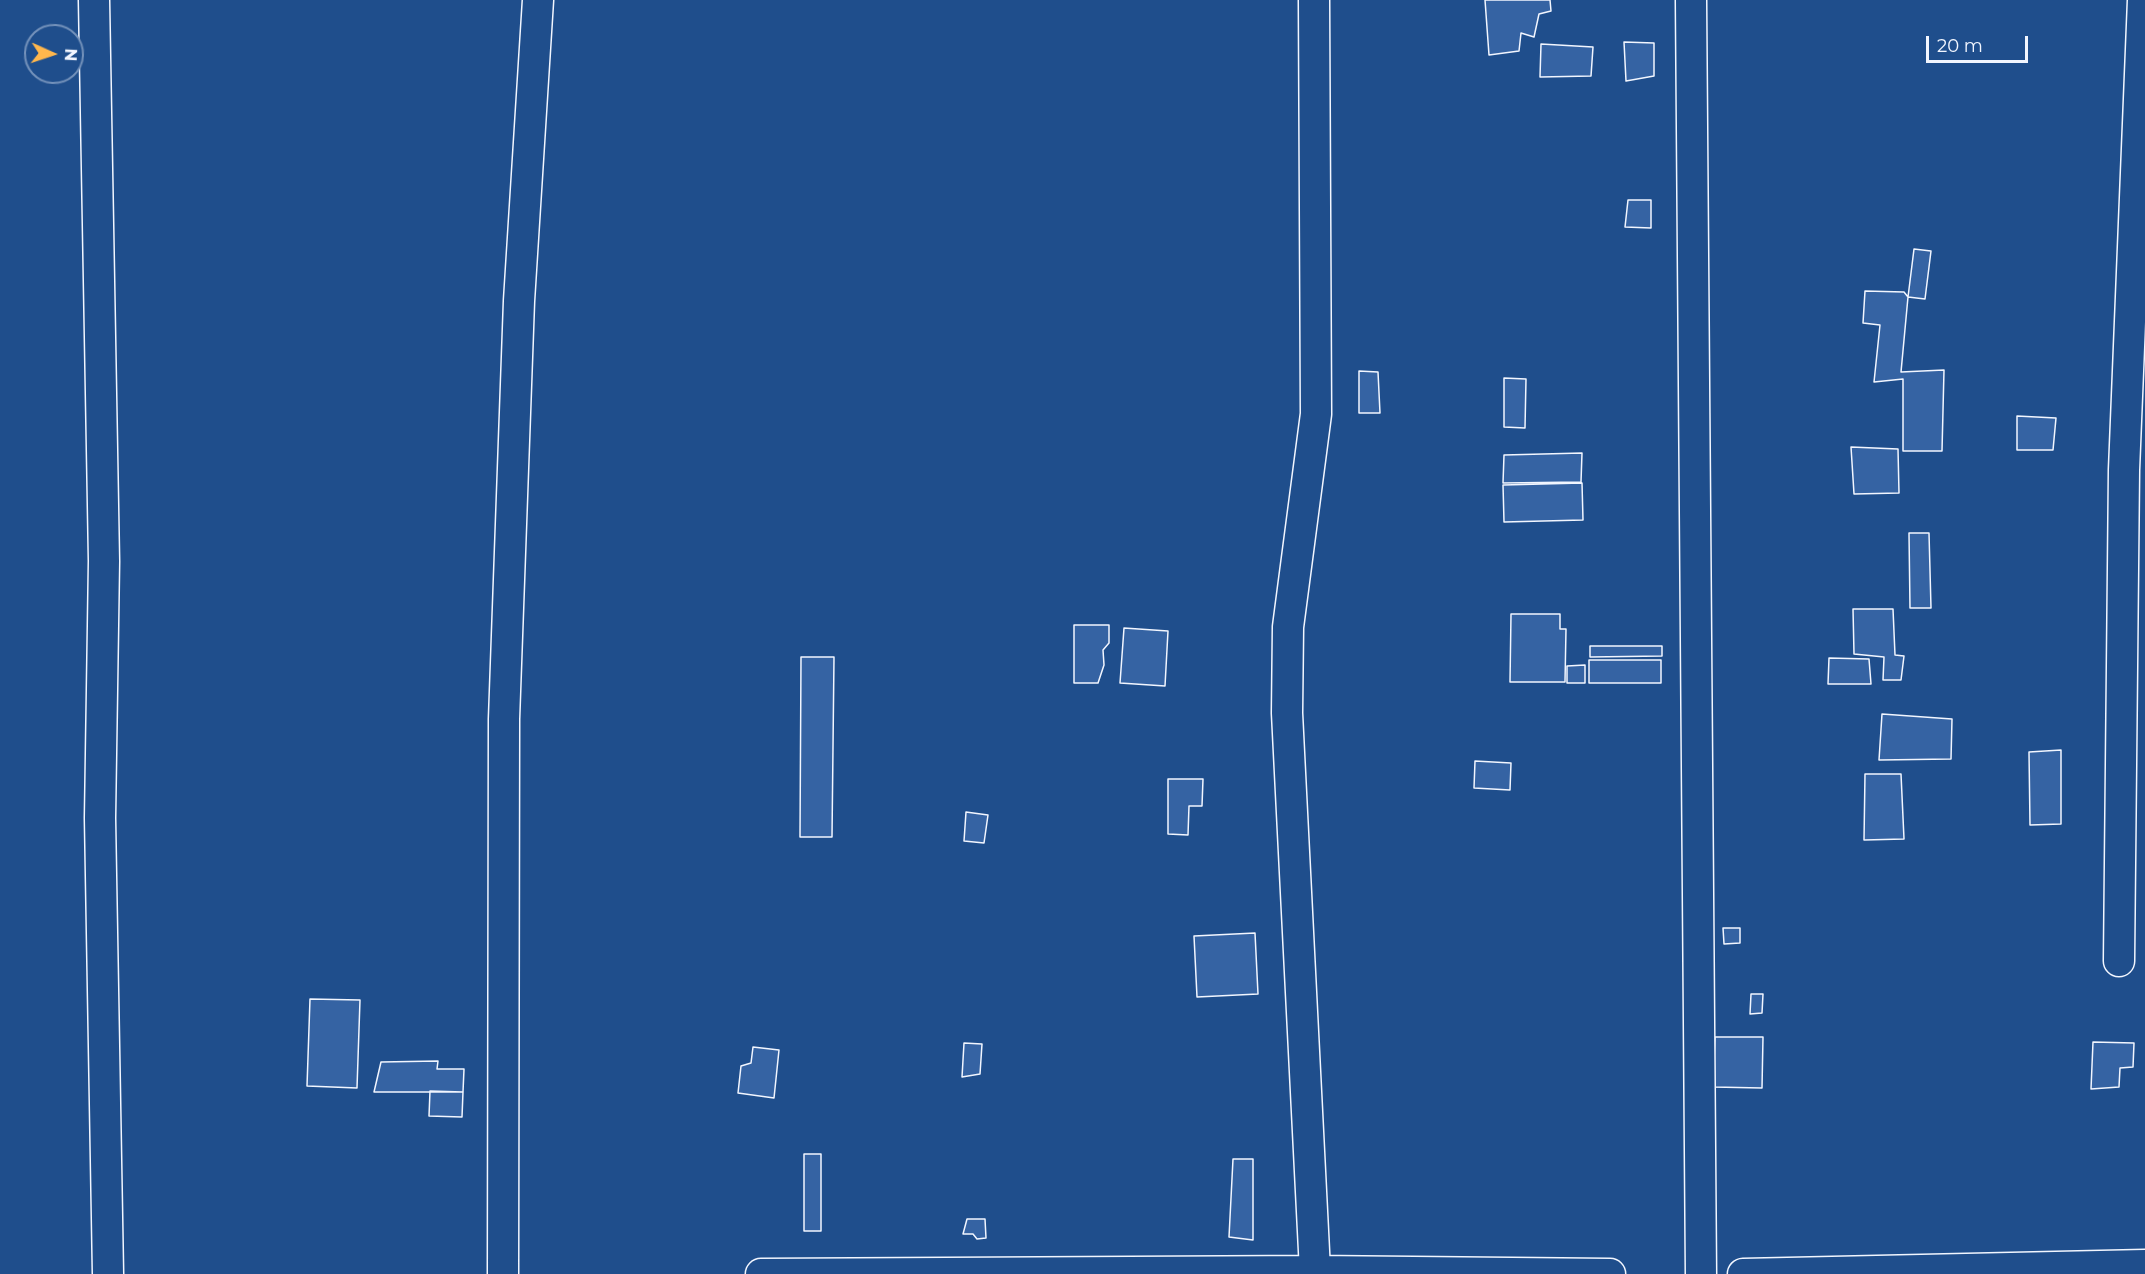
<!DOCTYPE html>
<style>
body{margin:0}
#map{position:relative;width:2145px;height:1274px;overflow:hidden;background:#1f4e8c;font-family:Montserrat,sans-serif}
canvas{display:block}
.north{position:absolute;left:24px;top:24px;width:60px;height:60px;box-sizing:border-box;background:#1f4e8c;border:2px solid #7391ba;border-radius:50%;rotate:93deg;font-size:16px;font-weight:700;line-height:24px;text-align:center;color:#f2f6ff}
.north::after{content:'';display:block;margin:auto;width:21px;height:27px;background:#ffb74d;clip-path:polygon(50% 0,100% 100%,50% 72%,0 100%)}
.scale{position:absolute;left:1926px;top:36px;width:102px;height:27px;box-sizing:border-box;border:3px solid #f2f6ff;border-top:0;padding-left:8px;font-size:18px;line-height:21px;white-space:nowrap;color:#f2f6ff;-webkit-text-stroke:4px #1f4e8c;paint-order:stroke}
</style>
<div id="map">
<canvas width="2145" height="1274"></canvas>
<div class="north">N</div>
<div class="scale">20 m</div>
</div>
<script>
const context = document.querySelector('canvas').getContext('2d');
context.lineJoin = 'round';
function fill(path, color) { context.fillStyle = color; context.fill(path, 'evenodd'); }
function strokePath(path, color, width, dash) { context.strokeStyle = color; context.lineWidth = width; context.lineCap = dash ? 'butt' : 'round'; context.setLineDash(dash || []); context.stroke(path); }
const building = new Path2D(`
 M1485,0H1550L1551,11L1539,14L1534,37L1521,33L1519,51L1489,55Z
 M1624,42L1654,43V76L1626,81Z
 M1541,44L1593,47L1591,76L1540,77Z
 M1628,200H1651V228L1625,227Z
 M1914,249L1931,251L1925,299L1908,297Z
 M1865,291L1904,292L1908,297L1901,372L1944,370L1942,451H1903V379L1874,382L1880,325L1863,323Z
 M1359,371L1378,372L1380,413H1359Z
 M1504,378L1526,379L1525,428L1504,427Z
 M2017,416L2056,418L2053,450H2017Z
 M1851,447L1898,449L1899,493L1854,494Z
 M1582,453L1581,482L1503,483L1504,455Z
 M1582,483L1583,520L1504,522L1503,485Z
 M1909,533H1929L1931,608H1910Z
 M1853,609H1893L1895,655L1904,656L1901,680H1883L1884,657L1854,654Z
 M1511,614H1560V629H1566L1565,682H1510Z
 M1074,625H1109V643L1103,650L1104,665L1098,683H1074Z
 M1124,628L1168,631L1165,686L1120,683Z
 M1590,646H1662V656L1590,657Z
 M801,657H834L832,837H800Z
 M1829,658L1869,659L1871,684H1828Z
 M1589,660H1661V683H1589Z
 M1585,665V683H1567V666Z
 M1882,714L1952,719L1951,759L1879,760Z
 M2061,750V824L2030,825L2029,752Z
 M1475,761L1511,763L1510,790L1474,788Z
 M1865,774H1901L1904,839L1864,840Z
 M1168,779H1203L1202,806H1189L1188,835L1168,834Z
 M966,812L988,815L984,843L964,841Z
 M1723,928H1740V943L1724,944Z
 M1255,933L1258,994L1197,997L1194,936Z
 M1751,994H1763L1762,1013L1750,1014Z
 M310,999L360,1000L357,1088L307,1086Z
 M1715,1037H1763L1762,1088L1713,1087Z
 M2093,1042L2134,1043L2133,1067L2120,1068L2119,1087L2091,1089Z
 M964,1043L982,1044L980,1074L962,1077Z
 M753,1047L779,1050L774,1098L738,1093L741,1066L751,1063Z
 M438,1061L437,1069H464L463,1092H374L381,1062Z
 M430,1091L463,1092L462,1117L429,1116Z
 M804,1154H821V1231H804Z
 M1233,1159H1253V1240L1229,1237Z
 M967,1219H985L986,1238L977,1239L973,1234H963Z`);
fill(building, '#3563a3');
strokePath(building, '#f2f6ff', 1.5);
const minor = new Path2D(`
 M94,0L104,561L100,818L108,1274
 M1314,0L1316,414L1288,627L1287,713L1315,1271
 M1691,0L1701,1274
 M2119,961L2124,470L2143,0
 M503,1274L504,719L519,301L538,0
 M761,1274L1315,1271L1610,1274
 M1743,1274L2145,1265`);
strokePath(minor, '#f2f6ff', 33);
strokePath(minor, '#1f4e8c', 30);
</script>
